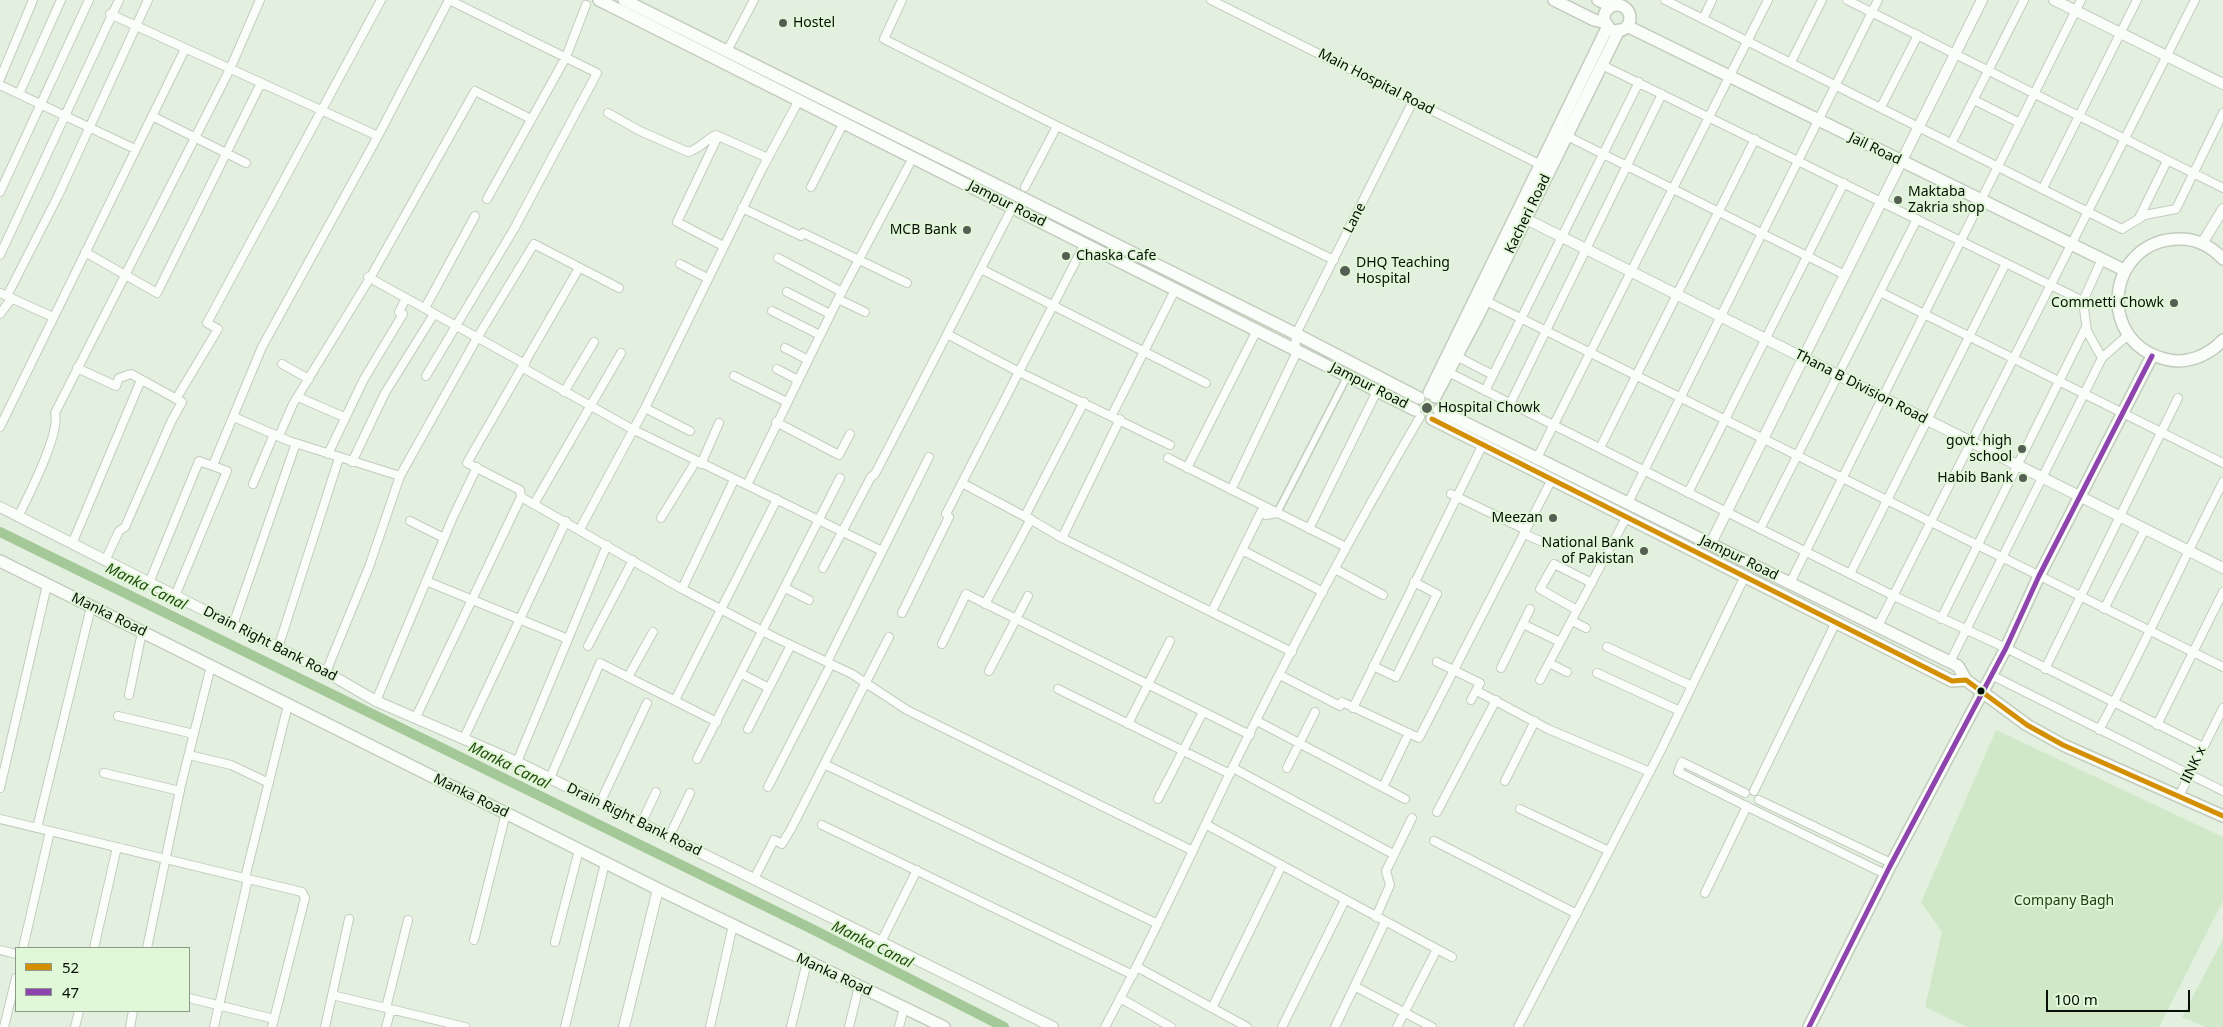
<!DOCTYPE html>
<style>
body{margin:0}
#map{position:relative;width:2223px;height:1027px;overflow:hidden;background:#e4f0df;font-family:"Noto Sans",sans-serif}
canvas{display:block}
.legend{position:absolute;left:15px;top:947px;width:175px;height:65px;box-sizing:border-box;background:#e0f7d8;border:1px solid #8a9a84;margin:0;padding:6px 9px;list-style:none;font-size:15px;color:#080f06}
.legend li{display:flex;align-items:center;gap:10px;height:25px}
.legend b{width:25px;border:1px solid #8a9a84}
.scale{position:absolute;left:2046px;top:990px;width:144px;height:22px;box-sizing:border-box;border:2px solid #080f06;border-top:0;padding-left:6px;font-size:15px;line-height:18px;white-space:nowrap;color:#080f06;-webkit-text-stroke:4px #e0f7d8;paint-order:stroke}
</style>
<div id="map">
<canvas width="2223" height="1027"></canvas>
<ul class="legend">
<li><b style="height:6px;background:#d38f01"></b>52</li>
<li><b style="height:6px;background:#8e44ad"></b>47</li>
</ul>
<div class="scale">100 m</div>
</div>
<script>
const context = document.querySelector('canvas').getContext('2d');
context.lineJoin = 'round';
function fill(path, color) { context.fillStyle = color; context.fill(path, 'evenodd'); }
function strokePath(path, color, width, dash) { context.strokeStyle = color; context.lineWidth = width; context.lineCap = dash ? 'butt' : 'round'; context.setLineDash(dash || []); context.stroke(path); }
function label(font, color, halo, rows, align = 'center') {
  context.font = font + ' "Noto Sans",sans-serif'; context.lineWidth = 4; context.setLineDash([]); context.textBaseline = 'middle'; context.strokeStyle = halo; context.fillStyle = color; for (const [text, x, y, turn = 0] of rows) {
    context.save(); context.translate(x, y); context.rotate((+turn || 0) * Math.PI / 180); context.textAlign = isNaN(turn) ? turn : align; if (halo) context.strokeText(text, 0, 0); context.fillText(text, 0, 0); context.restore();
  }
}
fill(new Path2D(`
 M1996,730L2223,837V901L2159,1027H1967L1925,1007L1942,932L1921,902Z
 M2223,939V1027H2206L2182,1017Z`), '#d1e8c8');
strokePath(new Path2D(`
 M0,532L810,928L1004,1027`), '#a4c897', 10);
const pedestrian = new Path2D(`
 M1277,513L1348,375`);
const minor = new Path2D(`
 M902,0L884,39L1057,126L1334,260
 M1211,0L1541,165
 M1665,0L2122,229L2145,215L2176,209L2223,113
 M1847,0L2223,188
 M110,14L378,136
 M1703,19L1712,0
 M727,51L754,0
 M1791,62L1822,0
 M1602,65L2083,301
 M0,79L33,0
 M0,85L135,149
 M19,94L61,0
 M1974,100L2020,123
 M1881,107L1918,35
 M608,113L640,131L688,152C700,149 705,140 716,135L768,158
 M152,116L246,163
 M718,136L677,222L723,246
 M1567,136L1845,275
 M1952,142L2024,0
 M811,187L844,122
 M1025,187L1057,126
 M2043,188L2137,0
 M0,192L89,0
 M487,199L566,57L586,5
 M742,208L801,236L803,233L907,283
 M2139,218L2167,161
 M85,252L157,293L261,83
 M0,255L119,0
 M778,258L842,292
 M2102,259L2083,301L2087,331L2102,358
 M680,264L707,278
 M981,269L1206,383
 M368,277L525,364
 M787,292L830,314
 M1880,292L2223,463
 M0,293L53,317
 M7,296L58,196L148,0
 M838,299L865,312
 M1486,301L2223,667
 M425,308L475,216
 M772,311L820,335
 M0,314L12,298
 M947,334L1019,372L1170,445
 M785,348L808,360
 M1456,356L1493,375
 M282,364L309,379
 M77,368L116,386L119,378L131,374L182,402L171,422L125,527L119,531L105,561
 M523,368L632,429L882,551
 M777,369L798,380
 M1448,372L1894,596L2006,648L2203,747
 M734,376L787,402
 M1485,391L1639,82
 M564,392L594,342
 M298,397L344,417
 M176,399L218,329L207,323L381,0
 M1510,404L1662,94
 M645,408L690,431
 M1112,415L1173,294
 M234,417L289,441L400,476
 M776,422L839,455L850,434
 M0,427L185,49
 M279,436L293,404L370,278L475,91L531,119
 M1600,448L1755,139
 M328,454L364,379L403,314L399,312L406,298
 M1168,458L1346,547
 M1537,458L1768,0
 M352,462L385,393L434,314
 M701,464L719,423
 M213,465L262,347L378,136L449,0L597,73L514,229L426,376
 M1187,468L1257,330
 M962,483L1035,522L1062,538L1292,652
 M253,484L274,434
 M747,485L838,299L909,165
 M1231,490L1295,356L1296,334L1413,101
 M1688,493L1844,183
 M1451,494L1526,530
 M521,497L682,589L774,637L852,674L907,710L1193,851
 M1628,503L1878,0
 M534,504L621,353
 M1025,516L1084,402
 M18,517C28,497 61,432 55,413L230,69L260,0
 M661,518L696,461
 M410,521L444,538
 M580,529L645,408L761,171L799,100
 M1309,529L1375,395
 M1760,529L1917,219
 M1524,534L1545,543
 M1062,538L1120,419
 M72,544L141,380
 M1242,550L1323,592
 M823,568L871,477L875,474L1009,214
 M1335,569L1383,595
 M1850,574L2006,263
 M426,581L568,639
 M149,583L199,461L227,471L175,596
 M1790,583L2081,0
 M785,588L809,600
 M682,589L734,480
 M985,604L1031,519
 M2104,609L2145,529
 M1577,610L1540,589L1554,564L1592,583
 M1212,611L1261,512L1266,515L1277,513
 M902,613L949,517L946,514L1082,249
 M1941,619L2086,327
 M1572,621L1586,628
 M1523,624L1560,642
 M233,625L296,443
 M1878,626L2195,0
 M942,644L966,594L1250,735
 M588,646L633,560
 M1607,647L1692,686
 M278,648L339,458
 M827,662L929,457
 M1437,662L1480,683L1471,700
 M1950,662L2102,358L2128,335
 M1549,663L1567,672
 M1373,666L1396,677L1437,594L1414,582
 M1501,668L1530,609
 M2045,669L2178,398
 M989,671L1028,596
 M326,672L369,567L400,476L477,338L534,244L619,288
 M1597,673L1680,711
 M742,674L769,688
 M1280,675L1340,706L1342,702L1419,738L1552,479
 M1991,675L2223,791
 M628,677L653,632
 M1540,680L1627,516
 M1058,689L1230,774
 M1477,691L1548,729L1650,772
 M129,695L142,632
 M675,700L777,499
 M376,701L453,517L477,467
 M1353,708L1483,444
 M118,716L194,734
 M416,717L521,497L520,490L467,463L579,268
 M1257,721L1405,799
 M1128,724L1170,641
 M2157,725L2223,592
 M748,729L791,645
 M2099,730C2143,649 2181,564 2223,482
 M464,738L566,521
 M189,755L231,765L269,783
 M697,759L840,478
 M517,762L607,545
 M824,764L1158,924
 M1233,768L1393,854
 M1287,768L1315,712
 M104,773L180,791
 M550,778L600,663L717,722
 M1505,781L1535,721
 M768,787L831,664
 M1383,787L1409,733
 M0,788L47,585
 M1754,791L1836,622
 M1745,793L1682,762L1678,772L1746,806
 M2179,796L2223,708
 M1158,799L1203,712
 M1759,800L1891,863
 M600,803L647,703
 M1748,807L1885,874
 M1520,809L1609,851
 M1437,812L1496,700
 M0,819L302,892L305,898L272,1027
 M641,824L656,792
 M822,825L1133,975
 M1207,825L1437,949L1397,1027
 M37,828L91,607
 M669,837L690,793
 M1434,841L1577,914
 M245,878L288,705
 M754,879L774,840L782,844L791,829L889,637
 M1705,893L1747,806
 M1376,917L1390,885L1386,871L1412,818
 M474,940L506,813
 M555,942L579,850
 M881,942L917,870
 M23,948L50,831
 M94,948L117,847
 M147,948L181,785L211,666
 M1437,949L1452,957
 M0,950L16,954
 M1137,967L1247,1027
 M1356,987L1432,1027
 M332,995L465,1027
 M189,998L274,1019
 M1120,998L1171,1027
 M386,1008L408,920
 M1212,1008L1282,865
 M4,1027L16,978
 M75,1027L79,1011
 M130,1027L133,1011
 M214,1027L248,879
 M325,1027L349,919
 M386,1027L391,1009
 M565,1027L605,863
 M710,1027L733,925
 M791,1027L807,962
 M849,1027L859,986
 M899,1027L904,1008
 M1105,1027C1150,944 1189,858 1230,773C1289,652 1352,533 1420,417
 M1282,1027L1345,900
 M1335,1027L1385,922
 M1518,1027L1661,750L1745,576`);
const tertiary = new Path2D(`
 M2054,0L2223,84
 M1526,219L2223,568
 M2203,242L2223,209
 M0,507L326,672L376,701L517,762L1053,1027
 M1711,543L1982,0
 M624,1027L658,889`);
const secondary = new Path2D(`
 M599,0L1415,410
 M624,0L1296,334L1419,398
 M1554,0L1594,20L1606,23
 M1598,0L1611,6
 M1604 18a13 13 0 1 1 26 0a13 13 0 1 1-26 0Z
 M1627,26L2124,270
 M2223,259C2211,246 2198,239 2180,239C2107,239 2094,341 2165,359C2186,365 2208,356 2223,340
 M1429,393L1608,26
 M1435,397L1477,318L1619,30
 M1439,410L1958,666L1966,680
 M1432,419L1952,681L1966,680L2027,725L2063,745L2223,816
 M0,561L658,889L944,1027
 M1809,1027L1889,868L2006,648L2039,576L2152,356`);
strokePath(pedestrian, '#c2ccbe', 9);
strokePath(minor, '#c2ccbe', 10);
strokePath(tertiary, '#c2ccbe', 12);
strokePath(secondary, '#c2ccbe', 14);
strokePath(pedestrian, '#fbfdfa', 6);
strokePath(minor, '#fbfdfa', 8);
strokePath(tertiary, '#fbfdfa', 10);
strokePath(secondary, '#fbfdfa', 11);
strokePath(new Path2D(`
 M1432,419L1952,681L1966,680L2027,725L2063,745L2223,816`), '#d38f01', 5);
strokePath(new Path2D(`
 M1809,1027L1889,868L2006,648L2039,576L2152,356`), '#8e44ad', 5);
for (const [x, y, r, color] of [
 [783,23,5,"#555e52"],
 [1898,200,5,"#555e52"],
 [967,230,5,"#555e52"],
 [1066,256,5,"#555e52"],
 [1345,271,6,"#555e52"],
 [2174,303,5,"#555e52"],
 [1427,408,6,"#555e52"],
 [2022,449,5,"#555e52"],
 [2023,478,5,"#555e52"],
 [1553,518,5,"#555e52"],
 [1644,551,5,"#555e52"],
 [1981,691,4.5,"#080f06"]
]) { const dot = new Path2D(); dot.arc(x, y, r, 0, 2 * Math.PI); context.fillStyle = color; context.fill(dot); strokePath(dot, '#e0f7d8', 2); }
label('14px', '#080f06', '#e0f7d8', [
 ["Hostel",793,23,"left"],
 ["Maktaba",1908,192,"left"],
 ["Zakria shop",1908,208,"left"],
 ["MCB Bank",957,230],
 ["Chaska Cafe",1076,256,"left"],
 ["DHQ Teaching",1356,263,"left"],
 ["Hospital",1356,279,"left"],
 ["Commetti Chowk",2164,303],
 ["Hospital Chowk",1438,408,"left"],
 ["govt. high",2012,441],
 ["school",2012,457],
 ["Habib Bank",2013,478],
 ["Meezan",1543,518],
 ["National Bank",1634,543],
 ["of Pakistan",1634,559]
], 'right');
label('14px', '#080f06', '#e0f7d8', [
 ["Main Hospital Road",1376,82,27],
 ["Jail Road",1875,149,26],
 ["Jampur Road",1007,204,27],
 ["Kacheri Road",1528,214,-64],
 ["Lane",1355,218,-63],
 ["Jampur Road",1369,386,27],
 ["Thana B Division Road",1861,387,27],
 ["Jampur Road",1739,558,26],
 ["Manka Road",109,615,26],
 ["Drain Right Bank Road",270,644,27],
 ["lINK x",2194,765,-64],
 ["Manka Road",471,796,26],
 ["Drain Right Bank Road",634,820,26],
 ["Manka Road",834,975,25]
]);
label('14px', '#1f3d11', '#e0f7d8', [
 ["Company Bagh",2064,901]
]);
label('italic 15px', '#234e0c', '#e0f7d8', [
 ["Manka Canal",146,587,26],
 ["Manka Canal",509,766,26],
 ["Manka Canal",872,945,26]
]);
</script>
